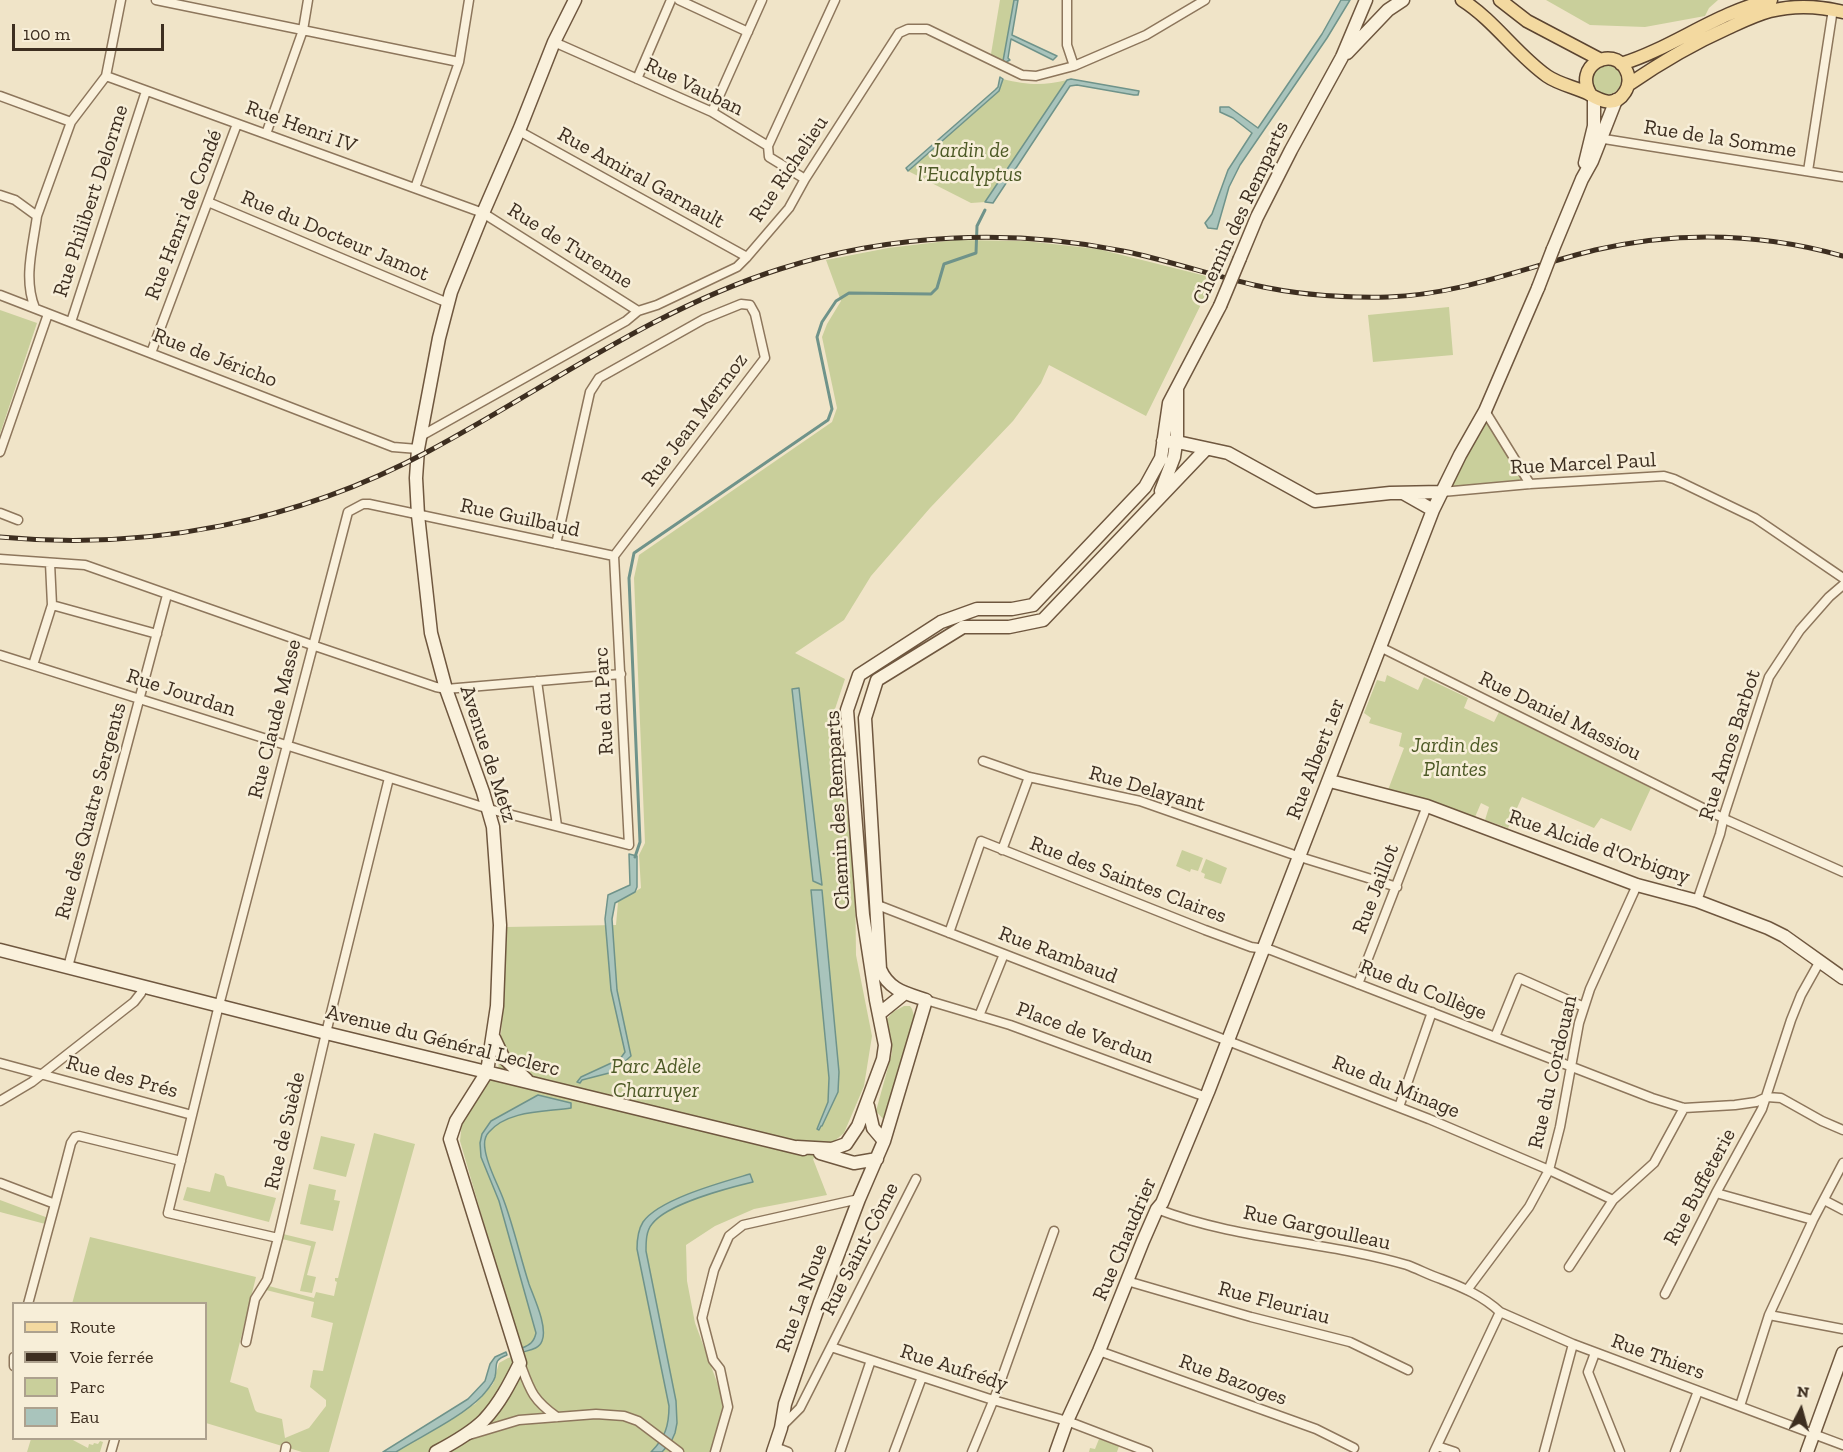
<!DOCTYPE html>
<meta charset="utf-8">
<style>
body{margin:0}
#map{position:relative;width:1843px;height:1452px;overflow:hidden;background:#f0e4c8;font-family:"Zilla Slab",serif}
canvas{display:block}
.legend{position:absolute;left:12px;top:1302px;width:195px;height:138px;box-sizing:border-box;background:#f7eed8;border:2px solid #ada18e;margin:0;padding:8px 10px;list-style:none;font-size:18px;color:#3d2e20}
.legend li{display:flex;align-items:center;gap:12px;height:30px}
.legend b{width:30px;border:2px solid #ada18e}
.north{position:absolute;left:1771px;top:1380px;width:60px;height:60px;-webkit-text-stroke:4px #f7eed8;paint-order:stroke;rotate:6deg;font-size:16px;font-weight:700;line-height:24px;text-align:center;color:#3d2e20}
.north::after{content:'';display:block;margin:auto;width:21px;height:27px;background:#3d2e20;clip-path:polygon(50% 0,100% 100%,50% 72%,0 100%)}
.scale{position:absolute;left:12px;top:24px;width:152px;height:27px;box-sizing:border-box;border:3px solid #3d2e20;border-top:0;padding-left:8px;font-size:18px;line-height:21px;white-space:nowrap;color:#3d2e20;-webkit-text-stroke:4px #f7eed8;paint-order:stroke}
</style>
<div id="map">
<canvas width="1843" height="1452"></canvas>
<ul class="legend">
<li><b style="height:8px;background:#f3d9a0"></b>Route</li>
<li><b style="height:8px;background:#3d2e20"></b>Voie ferrée</li>
<li><b style="height:16px;background:#c9cf9b"></b>Parc</li>
<li><b style="height:16px;background:#a9c4bc"></b>Eau</li>
</ul>
<div class="north">N</div>
<div class="scale">100 m</div>
</div>
<script>
const context = document.querySelector('canvas').getContext('2d');
context.lineJoin = 'round';
function fill(path, color) { context.fillStyle = color; context.fill(path, 'evenodd'); }
function strokePath(path, color, width, dash) { context.strokeStyle = color; context.lineWidth = width; context.lineCap = dash ? 'butt' : 'round'; context.setLineDash(dash || []); context.stroke(path); }
function label(font, color, halo, rows, align = 'center') {
  context.font = font + ' "Zilla Slab",serif'; context.lineWidth = 5; context.setLineDash([]); context.textBaseline = 'middle'; context.strokeStyle = halo; context.fillStyle = color; for (const [text, x, y, turn = 0] of rows) {
    context.save(); context.translate(x, y); context.rotate((+turn || 0) * Math.PI / 180); context.textAlign = isNaN(turn) ? turn : align; if (halo) context.strokeText(text, 0, 0); context.fillText(text, 0, 0); context.restore();
  }
}
fill(new Path2D(`
 M1000,0H1016L1005,67L990,60Z
 M1546,0H1718L1709,8L1705,16L1645,27L1590,25Z
 M1591 80a15 15 0 1 1 30 0a15 15 0 1 1-30 0Z
 M1003,79C1027,85 1043,86 1067,80L985,202L971,203L908,171L999,91Z
 M955,240L1025,241L1098,249L1214,278L1146,416L1049,365L1041,383L1013,421L930,508L871,576L844,620L795,653L845,679L835,709L855,875L856,955L872,1036L864,1086L844,1133L813,1159L827,1195L754,1209L715,1226L686,1245L687,1281L695,1323L721,1393L725,1409L712,1448L710,1452H388L475,1404L493,1384L499,1363L508,1358L522,1355L460,1141L462,1122L470,1104L498,1072L503,1008L506,927L616,925L618,902L641,888L639,855L645,843L634,578L639,555L832,422L837,408L822,337L827,324L841,301L826,260L888,248Z
 M1449,307L1453,355L1373,362L1368,315Z
 M0,310L37,323L0,434Z
 M1485,411L1530,484L1442,492Z
 M1387,675L1418,690L1424,677L1468,698L1464,708L1494,722L1499,712L1651,788L1631,831L1601,818L1594,828L1522,797L1508,828L1485,820L1489,807L1481,803L1475,817L1388,790L1404,748L1399,746L1402,733L1369,723L1371,718L1364,713L1377,680L1385,682Z
 M1182,850L1203,858L1198,871L1191,869L1190,872L1176,866Z
 M1206,859L1227,868L1221,884L1204,878L1205,874L1201,872Z
 M904,1006H910L912,1009L916,1022L884,1120L876,1111L892,1053L886,1020L893,1012Z
 M374,1133L415,1144L329,1452H302L206,1423V1304H72L90,1237L256,1277L230,1382L248,1388L255,1410L257,1412L282,1419L285,1438L309,1428L326,1406V1400L310,1387L313,1370L323,1371L333,1323L311,1317L314,1302L262,1289L265,1285L314,1298L316,1292L334,1296L337,1282L335,1281V1278H338Z
 M321,1136L355,1144L346,1177L313,1169Z
 M215,1173L224,1176L227,1186L276,1198L269,1222L183,1200L187,1187L210,1192Z
 M309,1184L336,1190L334,1200L340,1201L333,1231L300,1224Z
 M0,1200L51,1219L49,1225L0,1212Z
 M283,1234L316,1242L307,1275L316,1277L312,1293L300,1291L311,1246L282,1239Z
 M31,1439H71L88,1448L89,1444L93,1445L94,1443L98,1444L100,1441L103,1442L100,1452H27Z
 M1099,1439L1119,1446L1117,1452H1089L1090,1448L1095,1449Z`), '#c9cf9b');
const water = new Path2D(`
 M1014,0H1018L1012,35L1057,56L1053,60L1011,39L1008,58L1010,60L1006,62L1003,61Z
 M1341,0H1350L1327,38L1240,165L1229,187L1217,229L1208,228L1205,223L1212,214L1228,170L1252,133L1233,118L1220,112V107H1229L1258,128L1322,34Z
 M1000,77L1003,79L999,91L908,171L906,168L995,90L998,87Z
 M1071,79L1139,91L1138,95H1134L1077,85L1070,86L993,203L985,202L1067,80Z
 M799,688L801,706L822,885L813,881L792,689Z
 M629,854L637,856V887L635,892L615,903L612,919L617,990L631,1056L613,1072L582,1080L580,1083L577,1082L581,1077L620,1059L625,1052L611,990L605,919L608,895L630,885Z
 M811,890H822L839,1072L838,1092L822,1126H821L819,1130L817,1129L828,1102L829,1078Z
 M538,1095L571,1103V1108C545,1112 508,1110 489,1132C485,1136 484,1143 485,1149C487,1166 498,1184 504,1201C514,1228 520,1256 529,1284C534,1298 548,1327 542,1341C539,1349 530,1350 523,1352L522,1348C530,1345 534,1342 536,1333L499,1201L481,1157L480,1143L482,1134L491,1121Z
 M750,1174L753,1182C728,1188 667,1204 652,1224C646,1231 646,1242 646,1251L676,1401L677,1423L675,1433L671,1442L662,1452H651C665,1438 669,1426 669,1406L637,1249C637,1240 638,1230 643,1222C659,1199 723,1182 750,1174Z
 M506,1352L507,1355C492,1361 498,1364 495,1377C493,1384 487,1390 482,1396C459,1419 423,1435 396,1452H383L468,1399L485,1381L490,1364L495,1357Z`);
fill(water, '#a9c4bc');
strokePath(water, '#6f938a', 1.5);
strokePath(new Path2D(`
 M635,857L640,842L629,578L634,553L828,420L832,409L817,337L822,322L836,301L849,293L931,294L937,288L944,264L976,253L977,226L985,210`), '#6f938a', 3);
const street = new Path2D(`
 M156,0L459,62
 M679,0L748,32
 M1067,0V45L1074,66L1146,35L1205,0
 M554,42L712,112L768,146L769,157L805,179
 M106,76L483,213L638,311
 M637,79L671,0
 M0,96L71,122
 M712,112L762,0
 M519,131L747,257
 M266,134L303,30L308,0
 M1598,138L1843,177
 M768,146L835,0
 M1808,171L1833,9
 M415,188L459,62L469,0
 M0,195L15,200L37,216C33,246 23,279 35,308
 M208,202L448,303
 M37,216L71,122L106,76L121,0
 M0,295L393,447L418,449
 M71,322L146,91
 M151,353L237,124
 M1485,411L1530,484
 M421,436L626,321L638,311L657,305L737,267L747,257L789,208L805,179L899,33L908,29H927L1022,75L1036,76L1074,66
 M0,452L48,314
 M1442,492L1530,484L1664,476L1674,479L1755,518L1843,578
 M0,513L18,520
 M556,544L590,392L599,378L704,319L741,304L750,305L755,314L765,358L614,556
 M0,559L85,565L312,645L436,687L446,689L621,674
 M52,605L157,634
 M1380,647L1729,821L1843,872
 M0,655L489,809L629,845L614,556
 M33,665L52,605L50,563
 M537,681L557,826
 M983,761L1029,777L1140,801L1300,857L1397,887
 M1002,850L1029,777
 M1697,901L1720,834L1725,812L1769,677L1800,630L1829,597L1843,585
 M875,904L1429,1119L1549,1170L1613,1200
 M949,933L981,841L1205,930L1251,947L1271,950L1652,1098L1684,1108L1735,1105L1756,1102L1767,1097L1781,1098L1822,1121L1843,1130
 M68,967L167,595
 M1358,984L1427,806
 M926,1000L1010,1025L1206,1097
 M979,1016L1004,954
 M1495,1037L1519,978L1584,1007
 M0,1063L192,1115
 M0,1101L32,1082L134,1002L141,993L143,987
 M1399,1107L1432,1012
 M0,1183L55,1204L71,1143L75,1137L79,1136L181,1161
 M1716,1193L1813,1220
 M1824,1200L1843,1210
 M1157,1209C1237,1240 1325,1241 1407,1265C1418,1269 1429,1275 1441,1279C1462,1287 1483,1296 1500,1312L1573,1344L1843,1445
 M278,1238L168,1213L217,1013L348,512L363,504H369L614,556
 M1569,1267L1613,1200L1654,1163L1684,1108
 M1127,1281L1251,1317L1350,1342L1408,1370
 M1467,1290L1529,1207L1549,1170L1560,1127L1579,1023L1590,989L1637,885
 M1665,1294L1716,1193L1762,1109L1791,1020L1801,995L1820,961
 M28,1304L55,1204
 M1769,1315L1843,1329
 M246,1342L255,1299L267,1280L278,1238L326,1033L389,778
 M831,1347L993,1400L1067,1421L1148,1452
 M1099,1351L1316,1429L1354,1448
 M1595,1353L1588,1372L1620,1452
 M14,1357V1366
 M520,1363C530,1390 532,1399 557,1417
 M1740,1406L1769,1315L1813,1220L1843,1163
 M781,1427L800,1408L916,1179
 M469,1435L519,1420L596,1414L624,1416L638,1421L679,1452
 M1437,1446L1455,1452
 M775,1447L788,1452
 M111,1452L115,1438
 M285,1452L286,1447
 M715,1452L728,1407L720,1369L713,1360L702,1318L714,1270L729,1236L743,1225L859,1199
 M840,1452L871,1360
 M894,1452L922,1377
 M972,1452L996,1394L1054,1231
 M1434,1452L1500,1312
 M1544,1452L1573,1344
 M1675,1452L1698,1391`);
const secondary = new Path2D(`
 M1347,53L1388,10L1403,0
 M1585,163L1594,126V98
 M1553,249L1582,179L1592,161L1616,100
 M1240,258L1257,217L1291,150L1342,57L1366,0
 M1163,441L1182,443L1228,453L1315,501L1390,493L1442,492
 M1161,491L1174,457L1177,437V388
 M1403,493L1433,510
 M1330,781L1427,806L1637,885L1697,901L1768,928L1784,936L1843,978
 M0,950L326,1033L803,1149
 M879,1014L905,993
 M494,1038L503,1057L527,1080
 M868,1106L873,1128L884,1141
 M797,1147L832,1149L846,1144L858,1126L883,1059L885,1045L876,1000L863,915L847,710L859,675L941,622L977,609H1012L1033,605L1145,487L1161,458L1169,403L1220,306
 M820,1153L854,1163L877,1159
 M436,1452C453,1443 471,1433 484,1420C500,1403 510,1383 520,1363L450,1139L456,1121L487,1072L497,1006L500,925L493,827L483,792L446,689L431,633L418,515L416,478L418,449L439,338L451,292L483,213L520,128L554,42L575,0
 M773,1452L781,1428L785,1404L820,1302L859,1199L884,1141L926,1000C905,993 889,990 880,969L865,718L877,680L963,627H1009L1043,620L1206,449
 M1056,1452L1067,1421L1099,1351L1143,1241L1157,1209L1162,1203L1208,1092L1433,510L1460,455L1485,411L1538,288
 M1807,1452L1843,1353`);
const primary = new Path2D(`
 M1462,0C1495,21 1516,54 1547,76C1560,85 1576,87 1589,94C1601,101 1615,108 1625,92C1629,86 1630,77 1626,70C1613,44 1572,66 1591,95
 M1500,0L1527,21L1601,60
 M1621,64C1673,48 1717,12 1771,0
 M1628,85C1660,63 1692,44 1728,28C1741,22 1755,15 1770,11C1794,5 1819,6 1843,12`);
strokePath(street, '#8d765c', 11);
strokePath(secondary, '#6f573f', 15);
strokePath(primary, '#5b4430', 15);
strokePath(street, '#faf1dc', 8);
strokePath(secondary, '#faf1dc', 12);
strokePath(primary, '#f3d9a0', 12);
const rail = new Path2D(`
 M0,537C149,551 297,522 429,451C545,389 653,309 780,269C889,234 1010,228 1123,251C1167,260 1210,275 1254,285C1298,295 1343,298 1388,297C1459,295 1526,267 1595,250C1677,231 1762,233 1843,256`);
strokePath(rail, '#3d2e20', 5);
strokePath(rail, '#f7eed8', 3, [9]);
const secondaryBridge = new Path2D(`
 M1538,288L1553,249
 M1220,306L1240,258`);
strokePath(secondaryBridge, '#6f573f', 15, []);
strokePath(secondaryBridge, '#faf1dc', 12);
label('21px', '#3d2e20', '#f7eed8', [
 ["Rue Vauban",694,87,26],
 ["Rue Henri IV",301,127,20],
 ["Rue de la Somme",1720,139,9],
 ["Rue Richelieu",789,169,-56],
 ["Rue Amiral Garnault",641,178,29],
 ["Rue Philibert Delorme",91,201,-72],
 ["Chemin des Remparts",1241,213,-65],
 ["Rue Henri de Condé",184,215,-69],
 ["Rue du Docteur Jamot",335,236,23],
 ["Rue de Turenne",570,246,32],
 ["Rue de Jéricho",215,358,21],
 ["Rue Jean Mermoz",695,420,-53],
 ["Rue Marcel Paul",1583,464,-3],
 ["Rue Guilbaud",520,518,12],
 ["Rue Jourdan",181,693,18],
 ["Rue du Parc",604,701,-93],
 ["Rue Daniel Massiou",1560,716,26],
 ["Rue Claude Masse",275,719,-76],
 ["Rue Amos Barbot",1730,745,-72],
 ["Avenue de Metz",488,754,72],
 ["Rue Albert 1er",1316,759,-69],
 ["Rue Delayant",1147,789,16],
 ["Chemin des Remparts",838,810,-93],
 ["Rue des Quatre Sergents",91,811,-75],
 ["Rue Alcide d'Orbigny",1599,847,19],
 ["Rue des Saintes Claires",1128,880,21],
 ["Rue Jaillot",1376,889,-69],
 ["Rue Rambaud",1058,955,21],
 ["Rue du Collège",1423,990,21],
 ["Place de Verdun",1085,1033,20],
 ["Avenue du Général Leclerc",443,1041,14],
 ["Rue du Cordouan",1553,1072,-77],
 ["Rue des Prés",122,1077,15],
 ["Rue du Minage",1396,1087,22],
 ["Rue de Suède",285,1131,-77],
 ["Rue Buffeterie",1700,1187,-62],
 ["Rue Gargoulleau",1317,1228,12],
 ["Rue Chaudrier",1125,1239,-67],
 ["Rue Saint-Côme",860,1249,-63],
 ["Rue La Noue",802,1298,-70],
 ["Rue Fleuriau",1274,1303,15],
 ["Rue Thiers",1658,1357,20],
 ["Rue Aufrédy",954,1368,18],
 ["Rue Bazoges",1233,1380,20]
]);
label('italic 21px', '#4d5a26', '#f7eed8', [
 ["Jardin de",970,151],
 ["l'Eucalyptus",970,175],
 ["Jardin des",1455,746],
 ["Plantes",1455,770],
 ["Parc Adèle",656,1067],
 ["Charruyer",656,1091]
]);
</script>
